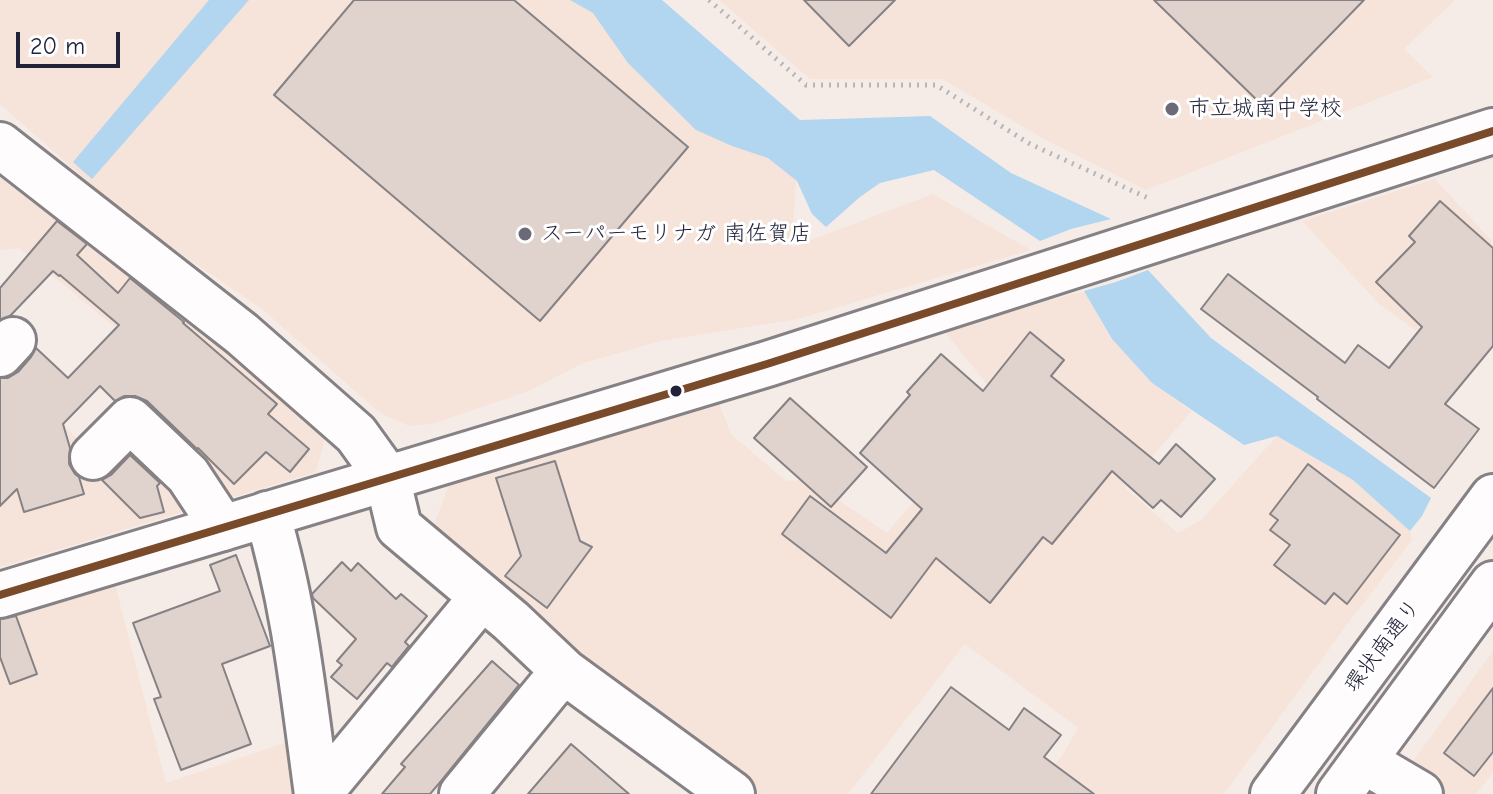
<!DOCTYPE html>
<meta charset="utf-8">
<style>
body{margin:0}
#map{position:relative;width:1493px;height:794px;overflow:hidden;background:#f5ece8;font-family:"Comic Neue",sans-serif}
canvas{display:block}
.scale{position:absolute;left:16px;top:32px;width:104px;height:36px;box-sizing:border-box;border:4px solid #22223b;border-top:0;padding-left:10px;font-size:24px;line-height:28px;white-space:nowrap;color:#22223b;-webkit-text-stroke:6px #fff;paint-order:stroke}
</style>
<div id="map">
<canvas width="1493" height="794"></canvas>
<div class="scale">20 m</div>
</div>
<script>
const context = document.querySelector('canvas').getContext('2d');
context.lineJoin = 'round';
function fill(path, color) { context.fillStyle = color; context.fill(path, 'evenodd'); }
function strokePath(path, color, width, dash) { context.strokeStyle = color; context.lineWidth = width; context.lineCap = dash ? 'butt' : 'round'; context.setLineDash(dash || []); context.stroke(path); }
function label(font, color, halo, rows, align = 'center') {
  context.font = font + ' "Comic Neue","Klee One",sans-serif'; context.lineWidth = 6; context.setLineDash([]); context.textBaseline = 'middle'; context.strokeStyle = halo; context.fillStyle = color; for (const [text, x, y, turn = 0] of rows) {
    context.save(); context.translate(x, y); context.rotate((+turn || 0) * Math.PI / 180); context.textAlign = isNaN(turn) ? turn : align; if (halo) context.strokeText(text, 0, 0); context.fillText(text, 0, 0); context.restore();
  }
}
fill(new Path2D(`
 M0,0H610L798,149L792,247L933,194L1031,250L798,319L661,341L581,364L529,391L432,424L409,426L380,413L262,309L130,219L0,104Z
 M719,0H1455L1404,49L1433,77L1146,190L1044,139L942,79H810Z
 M0,159L328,428L316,472L0,567V447L41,404L85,446L164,368L19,248L0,250Z
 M1435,179L1492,241L1416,331L1380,305L1302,221Z
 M1084,291L1112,339L1152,383L1192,411L1125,488L1178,533L1201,520L1277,436L1353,480L1410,531L1412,540L1343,630L1224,794H1033L1063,754L1078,728L965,644L848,794H759L579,663L431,533L451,479L717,398L731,434L786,481L808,479L887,533L1000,400L943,330Z
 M114,580L166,783L302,737L310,794H0V614Z
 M1493,651V773L1476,794H1434L1403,775Z`), '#f6e4da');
fill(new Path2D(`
 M209,0H249L92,179L73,162Z
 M570,0H662L800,120L930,116L1011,173L1111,219L1071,229L1040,241L934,170L880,183L860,197L826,227L812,214L797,181L768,158L732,146L696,130L628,63L593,13Z
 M1148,270L1211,338L1431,498L1422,516L1410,531L1353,480L1277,436L1244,445L1152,383L1112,339L1084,291L1116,282Z`), '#b2d5f0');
const building = new Path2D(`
 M354,0H514L688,147L540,321L274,95Z
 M804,0H895L849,46Z
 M1154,0H1364L1262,105Z
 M1440,201L1493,248V346L1445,404L1479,429L1434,488L1317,399L1318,397L1201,309L1228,274L1345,363L1358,345L1389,368L1422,327L1376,282L1415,242L1409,236Z
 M57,221L87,244L77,255L118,293L130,278L184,322L183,323L277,404L268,414L309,449L290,472L266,452L234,484L198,448L197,449L147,401L135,396H124L115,401L100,386L63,424L70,448L69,464L75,474L79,477L84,494L24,512L17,489L0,506V378H8L18,372L31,357L36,348L68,378L119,325L60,275L59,276L53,271L10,316L0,320V288Z
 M1030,332L1064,360L1051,376L1159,464L1176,444L1215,479L1181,517L1161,500L1153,508L1112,471L1052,544L1043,537L990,603L936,558L891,618L782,534L810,496L886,553L922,509L860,453L910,395L907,392L941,354L983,391Z
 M790,398L867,467L831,507L754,438Z
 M130,455L160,483L157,486L164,512L140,518L102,480L111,475Z
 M555,461L580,541L592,547L547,608L505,576L521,556L496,478Z
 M1308,464L1400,535L1347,604L1334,593L1325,604L1274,565L1290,545L1270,530L1278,520L1270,514Z
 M236,555L270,646L222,664L251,744L181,770L154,699L161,697L133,623L220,591L210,565Z
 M342,562L351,571L358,563L396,599L401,594L427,616L405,642L409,646L392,667L387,663L357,699L331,677L342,665L337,661L356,639L313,598L312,594Z
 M16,616L37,674L10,684L0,657V619Z
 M492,661L519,685L442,780L430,794H382L405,767L401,764Z
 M951,687L1009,730L1024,708L1061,735L1044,757L1094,794H871Z
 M1493,688V752L1474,776L1444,753Z
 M571,744L629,794H528Z`);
fill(building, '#e0d2cc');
strokePath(building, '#858184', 2);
const minor = new Path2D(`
 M0,145L242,334L356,434L387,477L399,527L511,621L565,672L732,794
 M0,354L13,340
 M93,457L130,420L188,475L223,528
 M267,514C295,606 304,700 317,794
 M1364,761L1420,794
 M319,794L482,597
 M462,794L549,688L565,672`);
const major = new Path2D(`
 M1273,794L1493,497
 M1339,794L1493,584`);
const highway = new Path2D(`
 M0,595L767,364L1493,131`);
strokePath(minor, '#858184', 50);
strokePath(major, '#858184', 50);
strokePath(highway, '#858184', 50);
strokePath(new Path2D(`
 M709,0L806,85H936L1030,144L1148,198L1151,197`), '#b5b4b7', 5, [2, 6]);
strokePath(minor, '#fefcfc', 44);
strokePath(major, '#fefcfc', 44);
strokePath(highway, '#fefcfc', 44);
strokePath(new Path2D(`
 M0,595L767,364L1493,131`), '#7a4b2a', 8);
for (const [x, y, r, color] of [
 [1172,109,8,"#6c6978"],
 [525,234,8,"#6c6978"],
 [676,391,7,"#22223b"]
]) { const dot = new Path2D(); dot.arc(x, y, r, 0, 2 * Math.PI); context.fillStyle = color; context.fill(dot); strokePath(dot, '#fff', 3); }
label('22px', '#22223b', '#fff', [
 ["市立城南中学校",1188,109],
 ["スーパーモリナガ 南佐賀店",541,234]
], 'left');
label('22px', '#22223b', '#fff', [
 ["環状南通り",1383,646,-53]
]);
</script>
